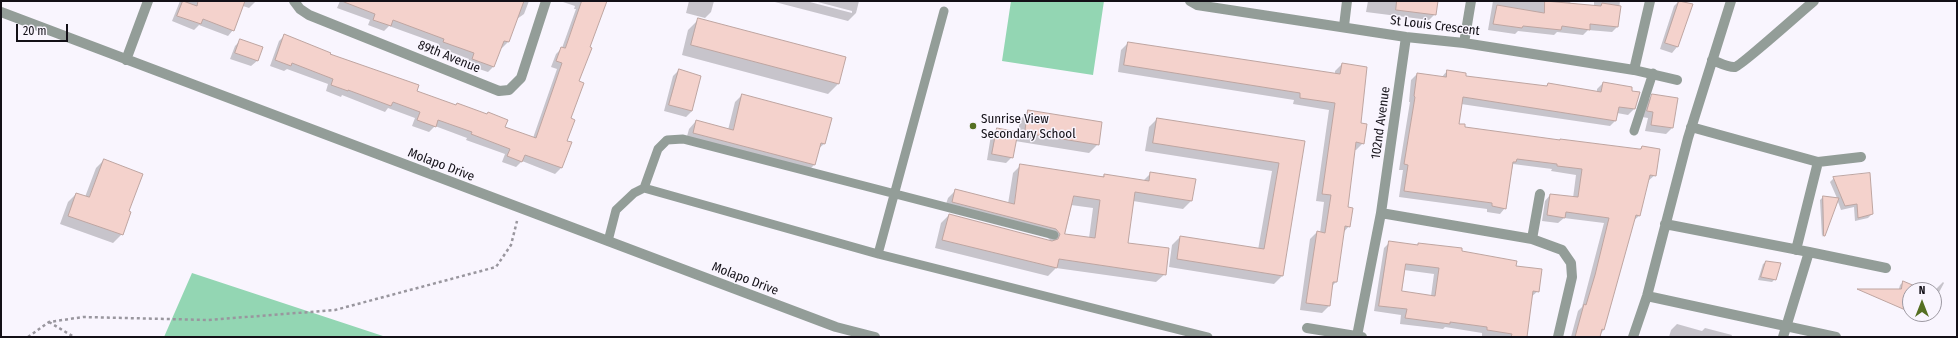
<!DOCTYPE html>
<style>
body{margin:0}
#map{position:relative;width:1958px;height:338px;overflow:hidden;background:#f9f5fe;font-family:"Fira Sans Condensed",sans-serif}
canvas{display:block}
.frame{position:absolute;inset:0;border:2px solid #131017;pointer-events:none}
.north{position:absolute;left:1902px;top:282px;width:40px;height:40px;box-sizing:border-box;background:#f9f5fe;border:1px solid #9d99a2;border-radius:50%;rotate:0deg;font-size:11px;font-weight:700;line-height:16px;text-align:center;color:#131017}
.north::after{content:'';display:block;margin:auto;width:14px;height:18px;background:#556f22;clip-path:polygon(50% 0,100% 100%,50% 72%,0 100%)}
.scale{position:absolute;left:16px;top:24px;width:52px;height:18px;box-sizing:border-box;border:2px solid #131017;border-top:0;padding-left:5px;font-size:12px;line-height:14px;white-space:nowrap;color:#131017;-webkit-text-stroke:3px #f9f5fe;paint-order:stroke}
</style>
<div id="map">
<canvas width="1958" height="338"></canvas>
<div class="frame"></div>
<div class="north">N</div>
<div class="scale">20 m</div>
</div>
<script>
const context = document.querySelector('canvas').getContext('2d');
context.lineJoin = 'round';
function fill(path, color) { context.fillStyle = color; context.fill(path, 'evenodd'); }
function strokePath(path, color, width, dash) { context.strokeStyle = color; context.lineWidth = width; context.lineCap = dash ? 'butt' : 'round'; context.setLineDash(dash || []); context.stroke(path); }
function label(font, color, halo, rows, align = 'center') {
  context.font = font + ' "Fira Sans Condensed",sans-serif'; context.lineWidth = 3; context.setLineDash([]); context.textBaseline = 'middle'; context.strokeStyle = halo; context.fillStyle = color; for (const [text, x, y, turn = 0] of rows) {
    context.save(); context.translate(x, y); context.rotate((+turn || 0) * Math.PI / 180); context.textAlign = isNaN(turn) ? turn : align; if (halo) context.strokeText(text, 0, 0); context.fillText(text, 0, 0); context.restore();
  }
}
fill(new Path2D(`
 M1011,1H1104L1093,75L1002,61Z
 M192,273L386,337H164Z`), '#93d6b3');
fill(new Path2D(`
 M180,1H256L249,8L243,6L233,30L228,36L199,25L194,30L172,21Z
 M340,1H529L524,14L517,19L508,42L502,48L501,47L493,67L488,72L467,65L469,59L438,47L439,44L389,26L384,31L368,25L370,20L337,8Z
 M560,1H606L588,47L578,82L566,141L570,143L561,168L555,174L522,161L516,167L502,162L505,154L466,140L467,138L435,126L429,132L412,126L415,118L388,108L385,112L342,95L341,97L326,91L328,84L287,69L284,71L270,66L279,41L285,35L415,91L533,138L557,69L551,67L556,54L562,48L576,9H574L575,6Z
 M689,1H714L711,12L705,18L686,13Z
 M771,1H806L852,13V11L814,1H859L856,13L848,21Z
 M1368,1H1437L1435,14L1429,20L1366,12Z
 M1493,1H1571L1570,3L1594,6V1H1620L1617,27L1612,32L1588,30L1583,35L1557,32L1554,35L1518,31L1515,34L1488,30Z
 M1679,1L1691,4L1677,47L1672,53L1660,49L1674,6Z
 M698,20L838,84L828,94L682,55L688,30Z
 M241,40L262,47L257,61L251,66L230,59L235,46Z
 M1128,43L1335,74V71L1342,64L1363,143L1356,150H1354L1346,208L1349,226L1343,233L1336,282L1331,287L1329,306L1322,313L1300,310L1310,239L1317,232L1320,233L1324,202L1316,201L1329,110L1293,104L1294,100L1118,72L1121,50Z
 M679,70L700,77L692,111L686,117L664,111L673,76Z
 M1447,71L1465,77L1545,87L1548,84L1597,93V89L1603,83L1634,109L1628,115L1617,113L1615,121L1610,126L1461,104L1458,124L1464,128L1559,141L1639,150L1642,147L1655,175L1648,181L1639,216L1633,221L1604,329L1599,337H1571L1578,311L1582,307L1604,223L1564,218L1558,223L1542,221L1545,201L1550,195L1573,198L1576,175L1551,171L1552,169L1513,164L1505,208L1500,214L1487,212V209L1399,197L1403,170H1399L1410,102H1409L1411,80L1417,74L1441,78Z
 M742,95L824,144L818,149L814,165L807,172L686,140L689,129L696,121L728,130L735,102Z
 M1653,95L1676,99L1672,128L1666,134L1645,131L1648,118L1642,117L1647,101Z
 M1028,111L1098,144L1089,153L1015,141L1012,157L1006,163L987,160L991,135L997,129L1018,133L1020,120Z
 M1157,119L1304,142L1282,276L1274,284L1169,267L1172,245L1180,237L1258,250L1272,171L1145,151L1149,127Z
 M104,160L128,212L122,234L113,243L60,224L68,202L76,194L85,197L96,168Z
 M1021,165L1102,177L1104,175L1143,181L1151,173L1191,201L1183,209L1133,201L1127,243L1165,274L1156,282L1056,268L1048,276L935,248L941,223L949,215L1052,242L1047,237L944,210L948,198L956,190L1008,204L1013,173ZM1071,205L1093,208L1089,238L1064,235Z
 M1834,178L1872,214L1868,218L1855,221L1854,207L1841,210L1837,199L1822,237L1820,200L1823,197L1837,198L1830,182Z
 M1390,242L1417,246L1419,244L1461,252L1515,267L1538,291L1531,297L1526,337H1491L1482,336V333L1445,327L1443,329L1400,324L1401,315L1374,311L1384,248ZM1404,270L1434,274L1431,296L1401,292Z
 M1766,262L1775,279L1772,282L1758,280L1763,264Z
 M1903,282L1920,290H1910V305L1896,300L1900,285Z
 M1943,282L1944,283L1934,302V291Z
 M1912,314H1928L1923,321L1910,316Z
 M1677,324L1702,331L1705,328L1732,335L1731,337H1669L1671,330Z`), '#0003');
const building = new Path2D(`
 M183,1L197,6L198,1H245L234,31L203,19L201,24L177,16Z
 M344,1H524L509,42L504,41L494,67L472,59L474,53L443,42L444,39L393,20L391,26L373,20L375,14L344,2Z
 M582,1H607L590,47L592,48L579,81L584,83L571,118L575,120L567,141L572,142L562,168L525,155L522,162L507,156L510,149L471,134L472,132L438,120L436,127L417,120L420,112L393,102L391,106L348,90V91L331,85L333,79L292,63L291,66L275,60L284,34L331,53L330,54L419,85L417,91L456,105L457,103L487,114L488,112L508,120L505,127L536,138L562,63L556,61L561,47L565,48Z
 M1397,1H1438L1436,15L1396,10Z
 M1545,1L1601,6L1602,3L1621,6L1618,27L1590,24V30L1562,26L1561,30L1523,26L1522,28L1493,24L1497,5L1544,13Z
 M1679,1L1693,4L1678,47L1665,43Z
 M698,18L846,57L839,84L691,45Z
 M240,39L263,47L258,61L235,53Z
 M1128,42L1340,74L1342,63L1367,67L1361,123L1367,124L1364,144L1356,142L1348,207L1353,208L1350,227L1345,226L1337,282H1333L1330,306L1306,303L1317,231L1325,233L1331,195L1322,194L1335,103L1300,98V93L1124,65Z
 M679,69L701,76L692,111L669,105Z
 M1447,70L1466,73V76L1547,86L1548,83L1601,92L1603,82L1632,87V91L1640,92L1635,109L1619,107L1616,121L1463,97L1459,124H1465V127L1560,140V139L1639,149H1641L1642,146L1660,149L1656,176L1650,175L1640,216L1636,215L1604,330L1602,329L1600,337H1575L1584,304L1586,305L1595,275L1609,218L1566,212L1565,218L1547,215L1550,194L1578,197L1582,169L1557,166V164L1517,159L1516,162H1513L1506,209L1492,206V203L1404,191L1408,165L1404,164L1415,97L1414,96L1417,73L1446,77Z
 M742,94L832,118L825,144L821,143L815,165L693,133L696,120L733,130Z
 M1652,94L1678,98L1673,128L1651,125L1653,112L1647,111Z
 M1028,110L1102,122L1099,145L1025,133Z
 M1157,118L1305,141L1283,276L1177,259L1180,236L1264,249L1279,163L1153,143Z
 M997,128L1018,132L1013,158L992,154Z
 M104,159L143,174L129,211L131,212L123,235L68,216L76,193L89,197Z
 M1020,164L1104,177V174L1149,181L1150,172L1196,179L1192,201L1135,192L1128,243L1169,248L1166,275L1059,259L1057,268L942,240L949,214L1052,241L1058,239L1060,234L1056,229L952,202L955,189L1014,204ZM1074,196L1100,200L1095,238L1065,234Z
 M1870,173L1873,214L1858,218L1857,204L1845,206L1833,177Z
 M1823,196L1839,198L1825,236H1824Z
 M1389,241L1418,245V243L1462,248V251L1517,261L1516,266L1542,269L1539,292L1533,291L1527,337H1511L1512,334L1487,330V327L1450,322V324L1405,318L1407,309L1379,306ZM1406,264L1439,268L1435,296L1402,291Z
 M1766,261L1781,263L1776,280L1761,277Z
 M1903,281L1922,289L1910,290V312L1857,289H1901Z`);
fill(building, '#f4d2cc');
strokePath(building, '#bea5a1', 1);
strokePath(new Path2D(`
 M49,322L74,337
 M28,337L49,322L83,317L208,320L335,310L496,267L511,245L517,221`), '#99969e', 2.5, [3, 3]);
strokePath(new Path2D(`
 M1634,131L1653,73
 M644,188L658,149L667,140L683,139L1054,235
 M608,241L616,210L634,193L644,188L878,254L1208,337
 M878,254L944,11`), '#939d98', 9);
strokePath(new Path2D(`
 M294,1L300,9L309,15L499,91L509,90L521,78L546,1
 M1190,1L1197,5L1406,37L1464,43L1634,70L1677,80
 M1,12L836,327L875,337
 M1344,26L1347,1
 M1464,43L1471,1
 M126,60L148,1
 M1712,60C1718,62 1729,68 1735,67C1741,66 1804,9 1814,1
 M1634,70L1650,1
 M1691,127L1818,162L1861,157
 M1381,213L1532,239L1562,250L1571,263L1572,277L1558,337
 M1665,224L1809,252L1783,337
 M1532,239L1540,194
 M1796,250L1818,162
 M1809,252L1886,268
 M1647,296L1836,337
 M1307,328L1362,337
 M1357,336L1381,213L1406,37
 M1633,337L1647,296L1688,138L1731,1`), '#939d98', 10);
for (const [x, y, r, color] of [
 [973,126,4,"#556f22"]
]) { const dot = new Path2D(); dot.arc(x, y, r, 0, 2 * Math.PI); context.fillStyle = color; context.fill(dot); strokePath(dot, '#f9f5fe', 1.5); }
label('13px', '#131017', '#f9f5fe', [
 ["St Louis Crescent",1435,26,7],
 ["89th Avenue",449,57,22],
 ["102nd Avenue",1381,123,-82],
 ["Molapo Drive",441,165,21],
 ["Molapo Drive",745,279,21]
]);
label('13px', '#131017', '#f9f5fe', [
 ["Sunrise View",981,119],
 ["Secondary School",981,134]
], 'left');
</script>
